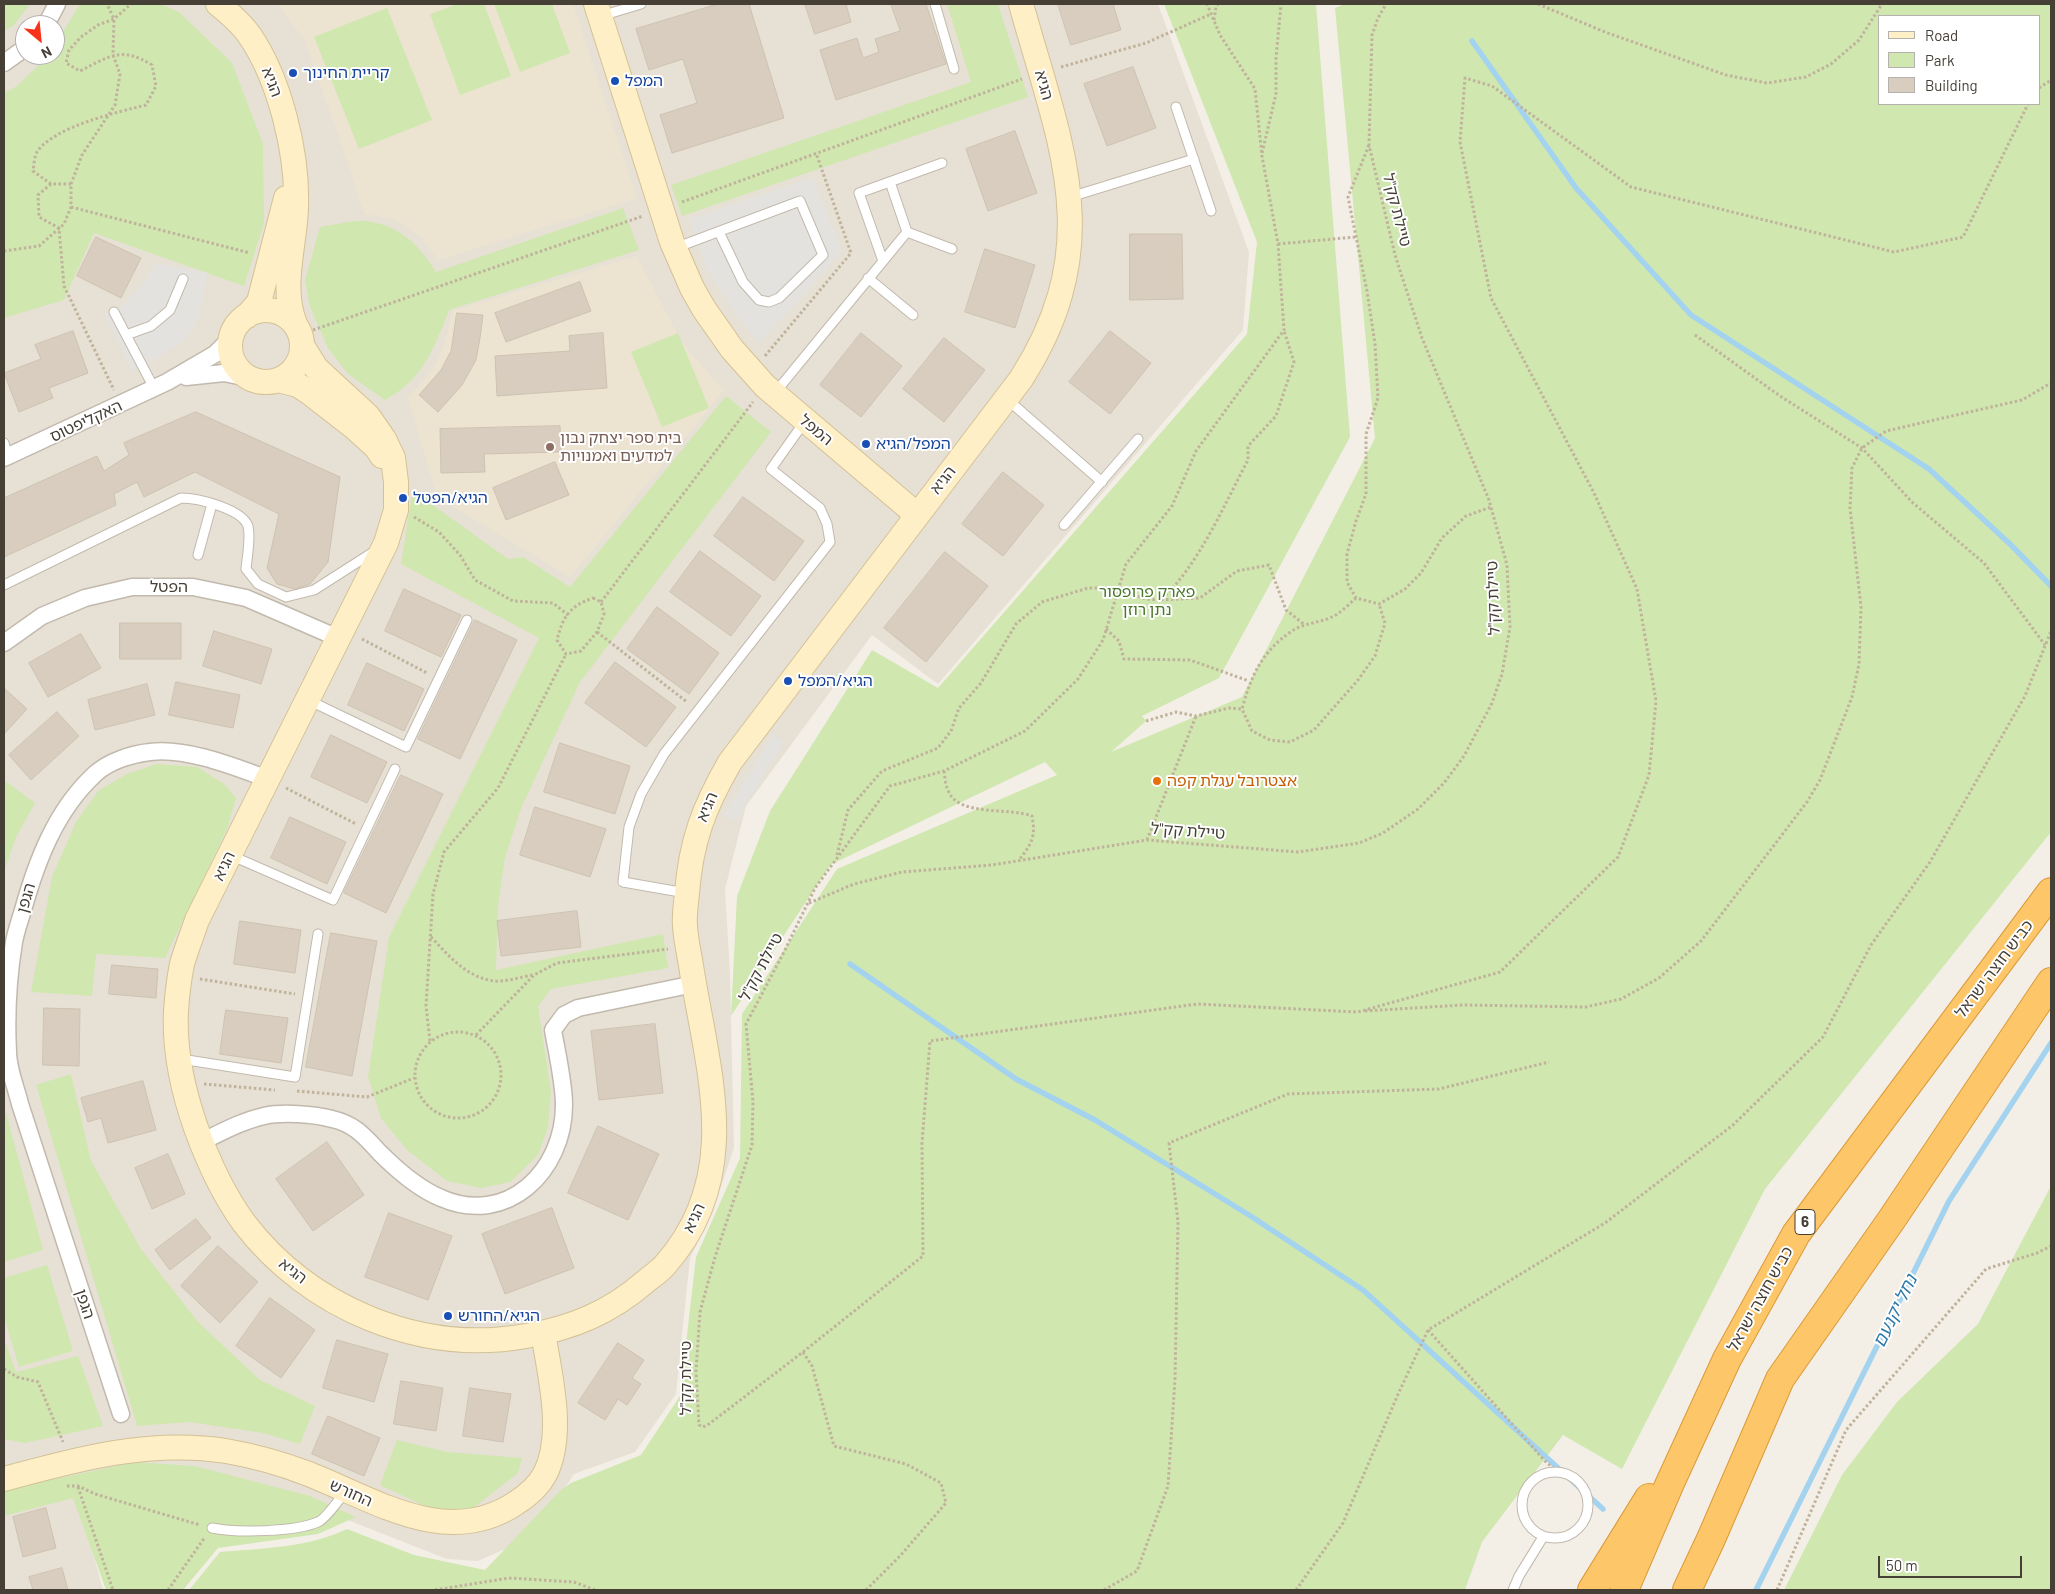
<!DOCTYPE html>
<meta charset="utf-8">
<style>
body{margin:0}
#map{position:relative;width:2055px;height:1594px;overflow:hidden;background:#f3efe7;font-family:Barlow,sans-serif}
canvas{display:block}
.frame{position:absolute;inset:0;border:5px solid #463f36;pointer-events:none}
.legend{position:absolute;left:1878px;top:15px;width:162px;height:90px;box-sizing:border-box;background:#fff;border:1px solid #b5b2af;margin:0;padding:6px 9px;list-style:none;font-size:15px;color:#463f36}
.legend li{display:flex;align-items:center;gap:10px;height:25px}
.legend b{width:25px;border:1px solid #b5b2af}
.north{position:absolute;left:15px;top:15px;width:50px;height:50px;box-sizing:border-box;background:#fff;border:1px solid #b5b2af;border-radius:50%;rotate:152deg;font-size:14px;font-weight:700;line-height:20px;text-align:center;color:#463f36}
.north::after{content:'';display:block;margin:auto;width:18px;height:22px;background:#f7341a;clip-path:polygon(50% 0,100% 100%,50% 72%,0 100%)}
.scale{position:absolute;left:1878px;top:1556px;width:144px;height:22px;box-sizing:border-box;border:2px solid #463f36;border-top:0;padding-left:6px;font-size:15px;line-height:18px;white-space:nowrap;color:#463f36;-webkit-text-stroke:4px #fff;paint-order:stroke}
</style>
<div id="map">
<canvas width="2055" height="1594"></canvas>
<div class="frame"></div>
<ul class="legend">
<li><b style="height:6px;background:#feefc6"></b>Road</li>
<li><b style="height:14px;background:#d0e7b0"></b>Park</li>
<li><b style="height:14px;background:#d8cdbf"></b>Building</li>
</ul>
<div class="north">N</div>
<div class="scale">50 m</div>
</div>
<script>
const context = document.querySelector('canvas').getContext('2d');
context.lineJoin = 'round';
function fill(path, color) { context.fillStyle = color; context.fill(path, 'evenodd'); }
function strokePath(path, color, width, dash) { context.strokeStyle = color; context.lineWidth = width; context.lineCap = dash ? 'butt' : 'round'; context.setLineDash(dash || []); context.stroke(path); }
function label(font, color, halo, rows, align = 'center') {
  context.font = font + ' Barlow,"Noto Sans Hebrew",sans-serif'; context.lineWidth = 4; context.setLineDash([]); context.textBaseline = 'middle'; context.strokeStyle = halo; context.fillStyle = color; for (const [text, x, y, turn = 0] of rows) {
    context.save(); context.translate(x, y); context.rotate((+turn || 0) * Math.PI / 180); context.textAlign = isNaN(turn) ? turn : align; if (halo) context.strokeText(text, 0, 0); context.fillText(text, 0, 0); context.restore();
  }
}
fill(new Path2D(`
 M4,4H1158L1249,252L1243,330L938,684L872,635L746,806L725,889L730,973L734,1148L712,1213L690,1258L676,1394L635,1452L574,1474L563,1491L517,1544L478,1561L447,1559L294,1499L74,1484L103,1590H4ZM25,25H55V55H25Z`), '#e7e1d5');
fill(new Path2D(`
 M277,4H573L637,198L438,260L421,237L395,219L364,214L347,160L304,39Z
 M637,256L681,341L724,391L570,577L437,497L408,398L434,368L445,342L453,311Z`), '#ece4d1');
fill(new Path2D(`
 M4,4H29L28,7L13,26L4,31Z
 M80,4H160L179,12L232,63L263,144L264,223L244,286L94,233L64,300L4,318V93L17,86L49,55H55V45Z
 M458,4H484L511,76L460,95L430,14Z
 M494,4H552L570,53L520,72Z
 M947,4H998L1028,97L682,216L671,185L971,82Z
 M1164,4H1316L1350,437L1219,678L1142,716L1146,721L1111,752L1242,697L1375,438L1335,8L1345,4H2051V832L1765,1189L1622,1469L1563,1435L1482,1542L1465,1590H189L220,1552C263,1548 308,1548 347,1529L414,1555L485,1570L560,1491L571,1483L641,1455L680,1396L696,1257L740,1158L742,1014L837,869L1057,775L1045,762L830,865L731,1016L737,896L770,811L872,650L938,688L1247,334L1257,242ZM1879,16H2039V104H1879Z
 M387,8L432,120L359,149L314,37Z
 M623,208L639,250L449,310C434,348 423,380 385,400L348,374L328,348L310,307L305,280L320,227C334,225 352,220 366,221C400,225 419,245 436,272Z
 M678,333L709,408L662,427L631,352Z
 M726,396L771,432L580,682L522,806L505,857L498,906L496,970L663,934L668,968L551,989L538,1006L551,1092L548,1127L538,1155L510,1182L481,1188L447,1181L407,1150L381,1118L368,1077L389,937L539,638L401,564L412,494H429L430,503L508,559L523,557L570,587Z
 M156,764L197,767L224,784L236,798L227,829L165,958L96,954L92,996L31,992L52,877L76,822L99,790L127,774Z
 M4,780L35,803L16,837L4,872Z
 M71,1074L91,1161L141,1249L198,1322L260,1380L315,1406L300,1444L263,1433L189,1422L137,1426L36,1085Z
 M4,1113H6L43,1250L4,1262Z
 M2051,1186V1590H1784L1842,1475L1897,1402L1978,1324Z
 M47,1265L73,1351L19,1367L4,1316V1278Z
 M4,1338L16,1372L78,1356L103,1426L25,1443L4,1439Z
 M397,1440L447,1452L522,1458L518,1473L473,1508L433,1510L380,1485Z
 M135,1462L195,1466L310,1496L356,1517L318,1534L218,1548L183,1590H106L73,1498L4,1516V1490Z`), '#d0e7b0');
fill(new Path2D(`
 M813,177L842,252L760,343L743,325L709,274L689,219Z
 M156,263L208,273L198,320L183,342L133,372L104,313L121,307L140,287Z
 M773,735L784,742L742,810L737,822L724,815Z`), '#e4e2df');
strokePath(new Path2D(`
 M1472,41L1576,188L1691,315L1929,469L2011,545L2051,586
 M850,964L1016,1079L1095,1120L1249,1215L1363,1290L1603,1509
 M1756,1590L1949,1201L2051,1043`), '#a4d3ef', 5.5);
const building = new Path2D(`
 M718,4H749L784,118L672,153L660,115L697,103L683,59L649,70L636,29Z
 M805,4H846L851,22L815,34Z
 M891,4H926L946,64L836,100L820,50L857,38L863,58L879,52L875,39L900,31Z
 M1058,4H1113L1121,30L1071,45Z
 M1133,67L1156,128L1107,146L1084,84Z
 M1015,131L1037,193L988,211L966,149Z
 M1130,234H1182L1183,299L1130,300Z
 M96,237L141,258L121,298L77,276Z
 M985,249L1035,265L1015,328L965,312Z
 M580,282L591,311L506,342L495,313Z
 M457,313L483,315L480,338L476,360L462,385L438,412L419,395L441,370L451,351Z
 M73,331L88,373L49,388L53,398L19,412L4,373L41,359L35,345Z
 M1110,331L1151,363L1110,414L1069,382Z
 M603,333L607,388L497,396L495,356L570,351L569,336Z
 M861,333L902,366L861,417L820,385Z
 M944,338L985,370L944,422L903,389Z
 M196,412L340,477L328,562L310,584L295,589L277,584L267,568L279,514L195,472L144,497L137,482L114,494L116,505L4,557V498L97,456L104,471L129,455L124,443Z
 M560,426L561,452L484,454L485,472L441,473L440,429Z
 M555,462L569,495L506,520L493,488Z
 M1003,472L1044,505L1003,556L962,524Z
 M743,497L804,541L774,581L714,536Z
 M700,551L761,596L731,636L670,592Z
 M945,552L988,586L926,662L884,628Z
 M404,589L461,615L441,657L385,631Z
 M657,607L719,653L689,694L627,649Z
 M475,620L517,640L460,759L418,739Z
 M120,623H181V659H120Z
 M214,631L272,649L261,684L203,666Z
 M81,634L101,668L48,697L29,663Z
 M615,662L676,707L646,747L585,703Z
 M367,663L424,689L404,731L348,705Z
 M176,682L240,695L233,728L169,715Z
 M147,684L155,715L95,730L88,700Z
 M4,688L27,709L4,734Z
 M57,712L79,736L31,780L9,755Z
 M331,735L387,762L367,803L311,777Z
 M560,743L630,766L615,814L544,792Z
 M401,775L443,794L386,913L344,893Z
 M535,807L606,829L590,877L520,855Z
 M290,817L346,842L327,884L271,858Z
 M577,911L581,947L501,956L497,921Z
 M240,921L301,930L295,973L234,964Z
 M331,933L377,941L352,1076L306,1067Z
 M112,965L158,969L156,998L109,994Z
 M44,1008L80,1009L79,1066L43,1065Z
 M226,1010L288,1018L281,1063L220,1054Z
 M655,1024L663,1093L599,1100L591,1031Z
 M143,1081L156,1130L108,1143L101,1118L88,1122L81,1098Z
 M598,1126L659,1154L628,1220L568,1193Z
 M327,1142L364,1195L313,1231L276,1179Z
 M168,1154L185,1194L152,1209L135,1168Z
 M552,1208L574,1268L505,1294L482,1234Z
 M389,1213L452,1236L428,1300L365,1277Z
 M196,1219L211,1238L170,1270L155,1250Z
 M218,1246L258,1282L220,1323L181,1286Z
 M270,1298L315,1330L281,1378L236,1346Z
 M337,1340L388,1354L374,1402L323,1388Z
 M618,1343L644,1360L632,1378L641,1384L627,1405L618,1399L605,1420L578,1403Z
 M401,1381L443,1388L436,1431L394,1424Z
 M470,1388L511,1394L503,1442L463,1436Z
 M328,1416L380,1438L364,1476L312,1454Z
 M46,1508L56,1548L23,1557L13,1517Z
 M62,1568L68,1590H33L29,1577Z`);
fill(building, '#d8cdbf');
strokePath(building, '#cfc2b0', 1);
const lane = new Path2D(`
 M935,4L954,69
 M601,16L641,4
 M1176,107L1211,211
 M1070,197L1194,159
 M907,232L952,249
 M675,248L800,201L823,255L779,298L769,302L759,300L743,282L719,232
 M883,261L859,193L942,163
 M868,278L913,315
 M114,312L154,388
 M126,335L151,326L170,310L183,279
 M774,394L907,232L890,182
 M1008,400L1102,482
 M4,443L8,457
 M1064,525L1138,439
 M198,555L212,504
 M4,585L181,498C198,498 242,509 248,526C251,538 247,557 246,569L258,584L286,597L314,590L375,551
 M308,700L406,747L467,620
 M230,855L333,900L395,769
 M686,893L623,882L629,827L641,794L664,754L830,542L827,524L820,508L771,469L805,421
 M181,1059L295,1077L318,934
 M1522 1505a33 33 0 1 1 66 0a33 33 0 1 1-66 0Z
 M212,1528C236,1533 295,1532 318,1522C326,1519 340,1498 346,1491
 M1513,1590L1519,1576L1543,1537`);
const street = new Path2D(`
 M46,25L57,4
 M4,63L25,48
 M186,377L224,373L253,379
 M4,458L167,382L215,354L231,338
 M4,643L42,616L85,598L132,587H193L246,598L338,638
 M201,1142C222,1132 242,1121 264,1116C282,1112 314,1114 332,1119C355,1124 365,1137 380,1153C397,1170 419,1189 441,1198C507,1227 564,1171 564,1105C564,1083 557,1053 553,1030L564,1015L578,1008L694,984
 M121,1414L20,1104C16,1087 8,1069 8,1052C6,1015 8,979 14,942C16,931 20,920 23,910C37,860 56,810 95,774C109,761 132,754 150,752C186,747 235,767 268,779`);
const secondary = new Path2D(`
 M218,4C229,13 242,24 250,36C280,80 298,154 296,207C295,246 280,286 295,324
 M596,4L672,242L692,288L704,309L732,349L765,386L916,514
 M230 346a36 36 0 1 1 72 0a36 36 0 1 1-72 0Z
 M247,316L259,302L286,198
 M303,347L316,368L368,416L384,439L393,458L396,482V510L386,543L197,920C192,935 186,950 182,964C179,979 177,996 176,1011C174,1050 183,1091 196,1128C208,1161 223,1194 244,1223C309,1308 420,1355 526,1336C572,1328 609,1313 645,1282C652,1276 660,1271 665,1265C743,1177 709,1075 692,972C690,957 686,942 685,926C684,916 686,904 687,893C691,841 704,807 730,762L1021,379C1108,243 1060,145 1021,4
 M278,380L298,385L310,393L355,428L376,447L382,456
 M4,1479C77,1459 150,1439 226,1451C254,1456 280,1463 306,1473C372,1498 446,1550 516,1503C527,1496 538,1487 545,1474C565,1435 550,1375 543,1333`);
const highway = new Path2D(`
 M1592,1590L1649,1498
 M1624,1590L1670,1483L1727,1359L1796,1234L2051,892
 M1687,1590L1711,1539L1780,1379L1892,1219L2051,982`);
strokePath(lane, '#c2b9ad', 11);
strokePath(street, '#c2b9ad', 19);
strokePath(secondary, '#d3c197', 26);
strokePath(highway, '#dc9a38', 30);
strokePath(new Path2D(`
 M1538,4L1605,32L1726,75L1767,83L1806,77L1831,64L1859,40L1882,4
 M1214,20L1216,7L1218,4
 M1061,67L1146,43L1211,14
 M2039,88L2051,80
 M1369,145L1348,197L1367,291L1375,344L1378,398L1366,434V494L1356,521L1347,554V582L1356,598L1379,604L1405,589L1421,573L1442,538L1466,516L1491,507
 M1262,153L1276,94V59L1281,4
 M51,184L33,171C34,166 34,157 37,152C53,127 118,112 146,105L156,86L152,65C121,46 110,56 80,71L66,63L69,50L81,37L98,25L114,19L131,4
 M71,184H51L38,195L39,217L59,228L64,286L114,390
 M682,202L1022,79
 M71,207L250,253
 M1278,244L1355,237
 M4,251L39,246L64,224L71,207V184L82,155L115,105L120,74L113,55L114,19L107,4
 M313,330L643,216
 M1695,335L1780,396L1862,448L1913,503L1984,563L2045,645
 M765,356L851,253L816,153
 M414,517L439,532L460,555L475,580L513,601L553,603L568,615
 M593,598L601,602L604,614L597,632L581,651L566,654L557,640C563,616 570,606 593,598Z
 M1356,598C1349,604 1341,613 1332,617C1319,623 1304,623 1292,631C1262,651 1251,676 1242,709L1252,731L1270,740L1290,742L1314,730L1358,680L1375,656L1385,623L1379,604
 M1161,600L1200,598L1237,571L1269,565L1286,610L1305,625
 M601,602L753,402
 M1106,629L1119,641L1124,659L1190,660L1249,681
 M597,632L687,702
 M362,639L427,673
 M1146,721L1176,712L1196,716L1229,708L1242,709
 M944,771C945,777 945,784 948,790C957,817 1009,807 1032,816C1036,837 1032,843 1019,860
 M286,788L356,824
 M1147,840L1196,716
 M837,855L848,810L882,771L938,748L951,731L959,708L981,683L1016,624L1042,602L1088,588H1119L1145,599L1160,600C1197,569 1225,503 1248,460V446L1276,416L1294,362L1284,331
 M809,903L854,884L902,872L992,865L1147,840L1298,852L1359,843L1383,833L1418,809L1444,783L1464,756L1492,703L1502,674L1510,627L1507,565L1489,500L1422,338L1395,255L1369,145L1372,35L1378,18L1386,4
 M431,937C449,956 466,977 494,981C505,982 521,977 533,975
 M200,979L295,994
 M1365,1011L1463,1005L1586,1007L1621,999L1659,978L1701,941L1807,802L1820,780L1852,697L1859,664L1861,607L1850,508L1852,468L1862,448L1886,431L2022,400L2051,383
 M415 1075a43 43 0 1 1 86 0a43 43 0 1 1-86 0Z
 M476,1035L534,975L557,963L668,949
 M430,1041L426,1006L433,894L444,852L498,788L566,654
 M204,1084L275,1090
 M297,1091L367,1097L414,1078
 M1428,1330L1545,1461L1558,1472
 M803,1352L923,1256L922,1143L930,1041L1197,1004L1358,1012L1500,972L1618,857L1649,775L1656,701L1637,589L1594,493L1491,298L1460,142L1465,78L1492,86L1631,187L1894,252L1963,237L2028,104
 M4,1369L17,1377L38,1382L63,1442
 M67,1486H78L95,1494L200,1525
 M78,1487L113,1590
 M168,1590L205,1537
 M435,1590L509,1578L574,1582L595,1590
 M866,1590L900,1556L946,1503L941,1483L906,1464L834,1446L812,1366L803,1352L709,1424L703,1427L699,1425L696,1371L700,1312L715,1257L752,1145L753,1102L746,1024L784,952L815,888L890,786L944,771L1025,731L1078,679L1103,640L1126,564L1172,506L1196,451L1284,330L1278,244L1262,156L1255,89L1220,35L1207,4
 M1104,1590L1137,1571L1168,1486L1175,1379L1178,1222L1169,1143L1288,1094L1439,1089L1549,1062
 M1296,1590L1343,1523L1399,1392L1428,1330L1605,1223L1733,1125L1823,1037L1871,945L1930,862L2025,696L2051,631
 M1777,1590L1846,1430L1986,1269L2037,1253L2051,1246`), '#c0b29b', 3, [2.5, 2.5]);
strokePath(lane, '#fff', 9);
strokePath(street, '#fff', 16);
strokePath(secondary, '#feefc6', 24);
strokePath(highway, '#fcc669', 28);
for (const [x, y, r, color] of [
 [293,73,5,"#1a4fb4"],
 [615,81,5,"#1a4fb4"],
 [866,444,5,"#1a4fb4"],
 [550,447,5,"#8d6e63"],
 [403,498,5,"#1a4fb4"],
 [788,681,5,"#1a4fb4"],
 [1157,781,5,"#e8710a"],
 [448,1316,5,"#1a4fb4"]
]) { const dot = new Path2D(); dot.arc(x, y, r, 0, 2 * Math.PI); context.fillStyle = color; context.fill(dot); strokePath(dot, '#fff', 2); }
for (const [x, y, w] of [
 [1805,1222,20]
]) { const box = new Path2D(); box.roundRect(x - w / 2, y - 12.5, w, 25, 4); context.fillStyle = '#fff'; context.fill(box); strokePath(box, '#463f36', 1); }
label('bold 15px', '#463f36', null, [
 ["6",1805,1222]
]);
label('16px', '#164399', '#fff', [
 ["קריית החינוך",303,73],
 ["המפל",625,81],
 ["המפל/הגיא",876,444],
 ["הגיא/הפטל",413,498],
 ["הגיא/המפל",798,681],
 ["הגיא/החורש",458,1316]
], 'left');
label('16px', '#463f36', '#fff', [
 ["הגיא",272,82,69],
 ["הגיא",1044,85,74],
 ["טיילת קק\"ל",1397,210,76],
 ["האקליפטוס",86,421,-25],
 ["המפל",816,430,40],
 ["הגיא",943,480,-52],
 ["הפטל",169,587],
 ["טיילת קק\"ל",1493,598,-92],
 ["הגיא",707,807,-67],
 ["טיילת קק\"ל",1188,831,4],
 ["הגיא",224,866,-64],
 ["הגפן",26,898,-74],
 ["טיילת קק\"ל",761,967,-62],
 ["כביש חוצה ישראל",1994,969,-53],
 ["הגיא",694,1218,-65],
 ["הגיא",293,1271,38],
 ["כביש חוצה ישראל",1760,1299,-61],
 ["הגפן",85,1304,72],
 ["טיילת קק\"ל",686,1378,-90],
 ["החורש",351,1493,24]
]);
label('16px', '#785e54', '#fff', [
 ["בית ספר יצחק נבון",560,438],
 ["למדעים ואמנויות",560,456]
], 'left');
label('16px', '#4a772a', '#fff', [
 ["פארק פרופסור",1147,592],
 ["נתן רוזן",1147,610]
]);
label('16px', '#c56008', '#fff', [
 ["אצטרובל עגלת קפה",1167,781]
], 'left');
label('italic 18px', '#2e7aa9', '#fff', [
 ["נחל יקנעם",1895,1311,-64]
]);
</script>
